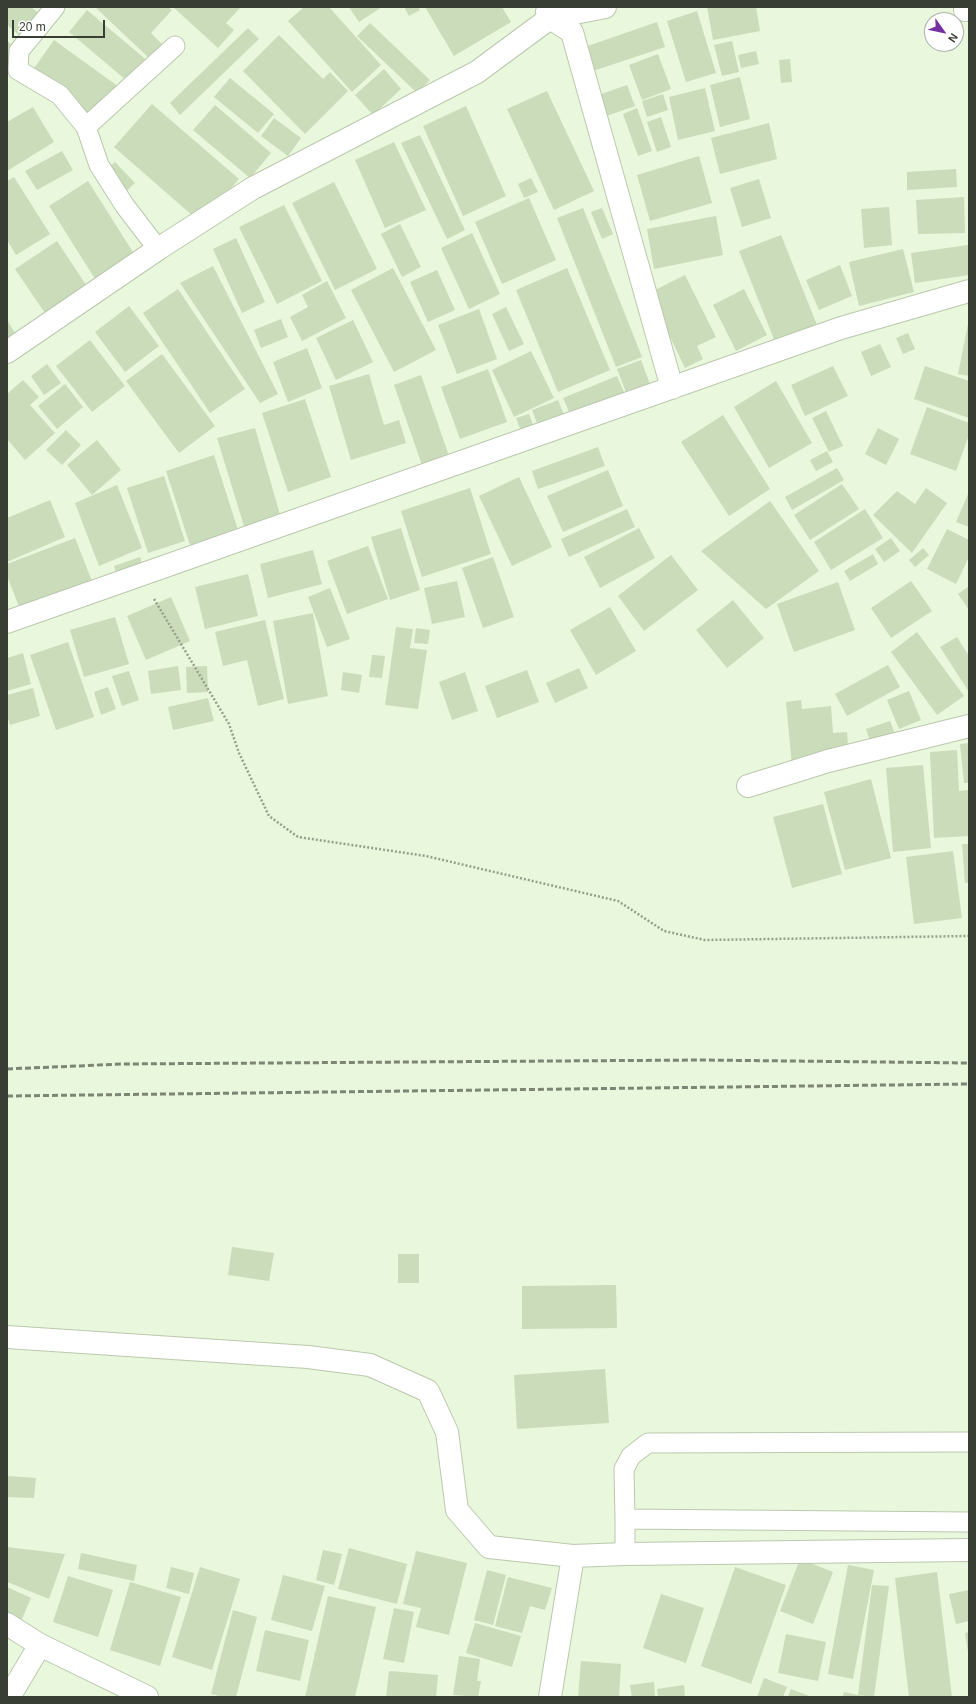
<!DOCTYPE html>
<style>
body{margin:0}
#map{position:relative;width:976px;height:1704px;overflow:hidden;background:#e9f7dc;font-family:Arial,sans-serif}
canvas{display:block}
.frame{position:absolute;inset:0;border:8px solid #383e33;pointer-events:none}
.north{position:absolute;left:924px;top:12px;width:40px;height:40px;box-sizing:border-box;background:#fefefe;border:1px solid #afb1ad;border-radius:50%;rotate:123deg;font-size:11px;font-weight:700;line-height:16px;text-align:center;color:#383e33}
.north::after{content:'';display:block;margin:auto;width:14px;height:18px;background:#752ea1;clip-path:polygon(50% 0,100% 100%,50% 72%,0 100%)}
.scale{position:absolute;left:12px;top:20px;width:93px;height:18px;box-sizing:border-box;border:2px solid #383e33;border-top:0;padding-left:5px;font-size:12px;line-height:14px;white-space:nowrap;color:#383e33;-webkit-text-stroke:3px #fefefe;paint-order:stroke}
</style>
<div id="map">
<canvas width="976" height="1704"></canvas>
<div class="frame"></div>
<div class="north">N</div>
<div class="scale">20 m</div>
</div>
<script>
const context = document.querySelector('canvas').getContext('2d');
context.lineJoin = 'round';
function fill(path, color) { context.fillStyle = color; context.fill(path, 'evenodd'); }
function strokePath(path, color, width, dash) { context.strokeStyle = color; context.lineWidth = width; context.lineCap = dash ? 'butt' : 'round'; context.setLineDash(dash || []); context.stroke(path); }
fill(new Path2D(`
 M7,7H31L45,18L27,42L7,25Z
 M95,7H168L172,10L151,33L162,44L149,58Z
 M173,7H241L226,23L234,30L218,48Z
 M304,7H329L381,65L352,92L288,21Z
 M349,7H382L359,22Z
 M404,7H418L420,10L409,16Z
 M425,7H502L511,22L454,56Z
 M707,7H756L760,31L713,40Z
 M87,10L150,63L132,85L69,32Z
 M697,11L716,73L686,82L667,21Z
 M657,22L665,47L587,73L579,49Z
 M370,23L430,80L417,93L357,36Z
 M248,28L259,39L180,115L170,103Z
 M279,35L323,79L330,72L348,91L305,134L243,71Z
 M54,40L119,87L90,128L25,81Z
 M7,41L16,48L7,60Z
 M732,41L739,72L722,76L714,45Z
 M756,51L759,64L741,68L738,55Z
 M658,54L671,89L642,100L629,65Z
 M790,59L792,82L781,83L779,60Z
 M384,69L401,89L373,115L355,95Z
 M740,77L750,119L720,127L710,85Z
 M230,78L274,114L258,133L214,97Z
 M627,85L635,106L601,118L593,97Z
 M705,88L715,131L678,140L669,97Z
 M547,91L594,191L554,210L507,109Z
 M663,94L668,110L647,117L642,101Z
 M152,104L239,179L201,223L114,147Z
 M215,105L271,153L250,178L193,130Z
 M466,106L506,196L463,216L423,126Z
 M33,107L54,142L7,171V122Z
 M637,108L652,151L638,156L623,114Z
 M661,117L671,147L657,152L647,122Z
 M274,118L301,138L288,156L261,136Z
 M769,123L777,159L720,174L711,138Z
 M420,135L465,230L447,239L401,143Z
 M394,142L426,210L385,228L355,160Z
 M62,151L73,170L37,190L25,171Z
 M699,156L712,203L650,221L637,175Z
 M115,162L135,183L120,197L100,175Z
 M956,169L957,187L907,190V172Z
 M14,177L50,234L16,255L7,240V181Z
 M531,178L538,192L524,198L518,184Z
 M759,179L771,218L742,227L730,188Z
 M88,181L136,257L97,282L49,206Z
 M334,182L377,269L335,290L292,203Z
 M964,197L965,233L918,234L916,200Z
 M529,198L556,260L502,284L475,222Z
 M284,205L322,281L277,304L239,227Z
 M889,207L892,245L864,248L861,209Z
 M583,208L642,357L616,367L557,218Z
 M602,208L613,234L602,239L591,212Z
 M716,216L723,255L654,269L647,229Z
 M400,224L421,267L402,277L381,234Z
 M472,233L500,294L469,309L441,248Z
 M781,235L817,325L775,342L739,251Z
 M236,238L265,302L242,313L213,249Z
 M57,241L92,294L51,322L15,269Z
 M968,245L969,275L915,283L911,253Z
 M903,249L914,292L859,306L849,262Z
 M840,265L852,296L819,310L806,280Z
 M213,266L278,394L260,403L180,283Z
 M393,268L436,350L394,372L351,290Z
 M567,268L610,370L558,392L516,290Z
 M437,270L455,310L428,322L410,282Z
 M685,275L716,337L697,346L703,359L685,368L649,293Z
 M327,281L346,318L302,341L290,317L308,307L302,295Z
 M178,289L245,389L210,413L143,313Z
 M744,289L767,335L736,351L713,305Z
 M129,306L159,346L125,372L95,332Z
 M506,307L524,344L509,351L492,314Z
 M479,309L497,359L457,374L438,325Z
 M281,319L288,337L261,348L254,330Z
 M7,320L17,336L7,342Z
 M353,320L373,362L336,380L316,338Z
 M968,324H969V376L958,374Z
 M908,333L915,349L903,354L896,338Z
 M90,340L125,386L92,412L56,366Z
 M880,344L891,367L871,376L861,352Z
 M307,348L322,388L288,402L273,362Z
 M531,351L554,398L514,417L492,370Z
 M162,354L215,426L179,453L126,381Z
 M641,360L651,387L627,395L617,369Z
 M47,364L61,383L44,395L31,376Z
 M833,366L848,396L805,416L791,385Z
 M925,366L969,381V418L914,399Z
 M488,369L507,422L460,439L441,387Z
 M369,374L384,425L399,420L406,443L351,460L329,386Z
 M421,375L449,456L422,465L394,385Z
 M617,376L625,394L571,416L563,398Z
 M23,380L39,397L30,405L55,433L25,460L7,439V394Z
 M776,381L812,443L769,468L734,407Z
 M65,384L83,407L57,429L38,406Z
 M305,399L331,477L288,492L262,413Z
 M558,400L566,420L540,431L532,410Z
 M927,407L969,423V435L956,471L910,454Z
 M826,411L843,446L829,452L812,418Z
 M529,414L535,431L523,436L516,418Z
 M723,415L770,489L729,516L681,442Z
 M255,428L283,525L247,536L217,438Z
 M878,428L899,439L886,465L865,454Z
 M66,430L81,445L62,465L46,450Z
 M97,440L121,470L92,495L67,465Z
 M598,447L605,466L538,489L532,471Z
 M827,451L833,462L816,471L810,460Z
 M214,455L238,530L190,545L166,471Z
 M837,468L844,480L792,510L785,497Z
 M608,470L623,506L563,532L547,496Z
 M164,476L185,541L148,553L127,488Z
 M519,477L552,547L512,566L479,496Z
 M842,484L859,509L810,540L794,515Z
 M117,485L142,548L99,566L75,503Z
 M470,488L491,554L422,577L401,511Z
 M926,488L947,503L912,553L873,515L897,491L915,504Z
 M968,494H969V527L956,522Z
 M50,500L65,537L7,562V518Z
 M770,501L819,571L766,609L701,551Z
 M627,509L635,527L569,557L561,539Z
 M865,509L883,538L831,570L814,542Z
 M401,528L420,590L390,600L371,537Z
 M639,528L655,558L600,588L584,557Z
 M947,529L969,540V557L956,584L927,569Z
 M75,538L92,581L20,609L7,576V564Z
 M891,538L900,551L884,562L875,549Z
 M368,546L388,599L347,614L327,561Z
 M923,548L929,555L915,567L909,560Z
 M313,550L322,584L268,598L260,564Z
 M873,554L878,564L850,581L844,571Z
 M671,555L698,590L644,631L618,596Z
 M140,557L144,570L118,579L114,566Z
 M493,557L514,617L483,628L462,568Z
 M248,574L258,616L205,629L195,587Z
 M457,581L465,617L432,624L424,588Z
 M911,581L932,611L891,638L871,608Z
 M838,582L855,630L794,652L777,604Z
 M969,586V610L958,594Z
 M330,588L350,639L327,647L308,597Z
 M171,597L190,641L146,660L127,616Z
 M733,600L764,638L727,668L696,630Z
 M610,607L636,651L596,675L570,630Z
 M313,613L328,696L288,704L273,621Z
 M115,617L129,664L84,677L70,630Z
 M265,620L284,699L258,706L247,660L223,666L215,632Z
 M396,627L413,629L410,648L427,650L418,709L385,705Z
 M416,628L430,630L428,644L414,643Z
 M917,632L964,696L937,715L891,652Z
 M957,637L969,656V692L940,647Z
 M68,642L94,717L56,730L30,655Z
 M23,653L31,684L7,691V658Z
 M372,655L385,656L382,678L369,677Z
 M888,665L900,687L847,716L835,694Z
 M178,666L181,690L151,694L148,671Z
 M207,666L208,692L187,693L186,667Z
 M579,668L588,688L555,703L546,683Z
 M527,670L539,702L497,718L485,686Z
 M129,671L139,700L122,706L112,676Z
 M343,672L362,675L359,693L341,690Z
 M465,672L478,711L452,720L439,682Z
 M108,687L116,709L101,715L94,692Z
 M33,688L40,716L10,725L7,715V695Z
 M909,691L921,720L899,729L887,700Z
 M208,698L214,721L173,730L168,707Z
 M801,700L802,709L831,706L833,733L847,732L849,761L792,766L786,702Z
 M890,721L900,747L875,756L866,729Z
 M969,743V783H964L960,744Z
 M957,750L959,791L969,790V836L934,838L930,752Z
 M923,765L931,848L893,852L886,768Z
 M871,779L891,858L845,870L824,792Z
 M823,804L842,874L792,888L773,817Z
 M962,844H969V883H965Z
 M953,851L962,918L914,924L906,857Z
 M232,1247L274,1253L269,1281L228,1275Z
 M398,1254H419V1283H398Z
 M616,1285L617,1328L522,1329V1286Z
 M605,1369L609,1423L517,1429L514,1375Z
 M7,1476L36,1478L34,1498L7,1497Z
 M7,1547L65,1554L49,1599L7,1582Z
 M349,1548L407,1564L397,1604L338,1589Z
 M323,1550L342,1554L334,1585L316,1580Z
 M416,1551L467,1563L449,1635L416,1627L421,1608L403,1604Z
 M81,1553L137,1565L134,1581L78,1569Z
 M800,1559L833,1572L813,1624L780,1611Z
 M848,1565L874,1570L853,1679L828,1674Z
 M171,1567L194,1573L189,1594L166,1588Z
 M200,1567L240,1579L212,1670L172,1657Z
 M735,1567L786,1585L751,1684L701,1666Z
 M487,1570L506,1575L493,1625L474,1620Z
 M937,1572L952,1697H909L895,1578Z
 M283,1575L325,1586L312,1631L271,1620Z
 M68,1576L113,1590L98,1637L53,1622Z
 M508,1577L552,1588L545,1610L530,1606L522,1633L495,1626Z
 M130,1582L181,1597L160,1666L110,1650Z
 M872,1585L889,1586L874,1697L858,1695Z
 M7,1587L31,1598L21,1621L7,1615Z
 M969,1590V1621L956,1624L949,1594Z
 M661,1594L704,1608L686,1663L643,1648Z
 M328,1596L376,1607L355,1697H305Z
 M394,1608L414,1612L404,1663L383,1659Z
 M233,1610L257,1617L236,1697H224L211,1694Z
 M475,1623L521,1636L512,1667L466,1653Z
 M265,1630L309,1640L300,1681L256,1671Z
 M969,1632V1651L968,1652L965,1633Z
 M786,1634L826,1642L818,1681L778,1673Z
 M459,1656L480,1659L477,1681H481L478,1697L453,1695Z
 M581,1661L621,1664L619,1697H578Z
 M389,1671L438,1675L436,1697H386Z
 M764,1678L787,1687L783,1697H757Z
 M654,1682L655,1697H632L630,1685Z
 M684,1685L685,1697H658L657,1689Z
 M791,1689L812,1697H788Z
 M844,1692L862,1696V1697H843Z`), '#cadcb9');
const lane = new Path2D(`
 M55,7L19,51L18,70L60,95L86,127L99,165L125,206L158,249
 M86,127L175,46
 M625,1519L624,1469L631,1456L648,1443L969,1442
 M625,1554V1519L969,1522`);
const street = new Path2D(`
 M965,10V7
 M547,12L550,18L572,32L672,388
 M7,352L158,249L253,188L477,72L550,18L605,7
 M7,622L841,328L969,291
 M748,786L828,761L969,726
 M7,1337L308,1357L370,1365L428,1391L447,1432L457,1510L489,1547L573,1556L625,1554L969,1550
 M7,1624L40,1645
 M550,1697L573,1556`);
const secondary = new Path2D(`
 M9,1697L40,1645L147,1697`);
strokePath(lane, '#bbc8ae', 21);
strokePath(street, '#bbc8ae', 24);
strokePath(secondary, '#bbc8ae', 24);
strokePath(new Path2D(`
 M154,599L229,724L239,753L269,816L298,837L426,856L618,901L664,931L705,940L969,936`), '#96a08d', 2.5, [2, 2]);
strokePath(lane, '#fff', 19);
strokePath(street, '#fff', 22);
strokePath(secondary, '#fff', 22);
strokePath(new Path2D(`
 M7,1069L123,1064L700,1060L969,1063
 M7,1096L969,1084`), '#7d8675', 3, [6, 3]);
</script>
